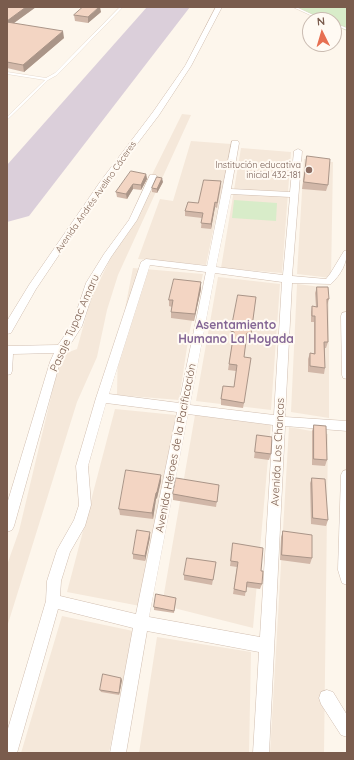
<!DOCTYPE html>
<meta charset="utf-8">
<style>
body{margin:0}
#map{position:relative;width:354px;height:760px;overflow:hidden;background:#fdf6ec;font-family:Quicksand,sans-serif}
canvas{display:block}
.frame{position:absolute;inset:0;border:8px solid #7a5c4d;pointer-events:none}
.north{position:absolute;left:302px;top:12px;width:40px;height:40px;box-sizing:border-box;background:#fffaf3;border:1px solid #cabbb1;border-radius:50%;rotate:355deg;font-size:11px;font-weight:700;line-height:16px;text-align:center;color:#7a5c4d}
.north::after{content:'';display:block;margin:auto;width:14px;height:18px;background:#e76f51;clip-path:polygon(50% 0,100% 100%,50% 72%,0 100%)}
</style>
<div id="map">
<canvas width="354" height="760"></canvas>
<div class="frame"></div>
<div class="north">N</div>
</div>
<script>
const context = document.querySelector('canvas').getContext('2d');
context.lineJoin = 'round';
function fill(path, color) { context.fillStyle = color; context.fill(path, 'evenodd'); }
function strokePath(path, color, width, dash) { context.strokeStyle = color; context.lineWidth = width; context.lineCap = dash ? 'butt' : 'round'; context.setLineDash(dash || []); context.stroke(path); }
function label(font, color, halo, rows, align = 'center') {
  context.font = font + ' Quicksand,sans-serif'; context.lineWidth = 4; context.setLineDash([]); context.textBaseline = 'middle'; context.strokeStyle = halo; context.fillStyle = color; for (const [text, x, y, turn = 0] of rows) {
    context.save(); context.translate(x, y); context.rotate((+turn || 0) * Math.PI / 180); context.textAlign = isNaN(turn) ? turn : align; if (halo) context.strokeText(text, 0, 0); context.fillText(text, 0, 0); context.restore();
  }
}
fill(new Path2D(`
 M182,114L191,115L118,275L107,310L97,357L77,402L7,627V565L19,531L61,355L77,349L91,298Z
 M191,141L231,144L206,265L138,259L160,199L173,201Z
 M241,148L291,152L282,273L221,268Z
 M304,159L333,162L331,278L297,274Z
 M133,268L203,274L189,334L179,400L117,395L118,344Z
 M218,277L280,284L271,410L196,401Z
 M297,284L329,288V418L291,412Z
 M115,409L176,415L140,606L67,592Z
 M195,415L271,425L253,628L162,605Z
 M289,427L328,434L324,753H270Z
 M62,616L133,631L109,753H21Z
 M157,637L251,652L249,753H139Z`), '#f5e8da');
fill(new Path2D(`
 M297,7H347V31L334,25V20H323Z
 M234,200L277,203L276,221L232,218Z`), '#d8ecc9');
fill(new Path2D(`
 M147,7H190L29,216L7,222V165Z`), '#dbcfda');
const lane = new Path2D(`
 M120,7H123L57,75L48,80L7,120V117L45,80L7,74V72L46,78L55,73Z
 M293,7H296L324,20H321Z
 M334,23L347,28V30L334,25Z`);
const street = new Path2D(`
 M216,7H222L191,66L159,115L106,185L36,289L11,333L7,334V321L29,285L100,182L153,112L185,66Z
 M232,141H238L239,143L231,189L290,192L294,151L298,149L302,151L292,276L326,279L330,274L344,251L347,250C347,264 341,274 331,284L292,283L285,417L347,421V431L285,426L269,753H253L259,652L147,631L126,753H110L133,628L58,609L17,753H7V732L46,601L47,581L57,550L74,520L79,505L76,466L96,398L141,262L146,259L207,266ZM231,194L290,197L283,275L216,267ZM150,265L206,272L179,403L109,394ZM215,273L282,282L274,415L190,405ZM106,403L177,412L136,614L60,596L61,581L70,552L85,526L91,505L88,466ZM188,414L273,425L260,637L149,617Z
 M150,175H156L157,177L137,220L111,257L96,283L82,326L66,351L60,362L14,526L12,530L7,532V504L50,362L54,353L13,354L12,371L11,374L7,375V346L58,345L72,325L86,283L104,254L129,220Z
 M346,312L347,313V379L343,378L342,375L341,316L342,313Z
 M347,470V585L342,583L338,570L341,475L343,471Z
 M327,690L333,692L347,715V737L341,735L321,704L319,698L321,692Z`);
strokePath(lane, '#d1beb0', 0.5);
strokePath(street, '#d1beb0', 1);
fill(lane, '#fff');
fill(street, '#fff');
fill(new Path2D(`
 M7,7H36L14,23L64,38L24,72L7,68Z
 M101,12L88,23L75,21L74,15Z
 M307,156L328,185L326,191L302,189Z
 M146,174L147,179L141,190L133,189L127,199L117,197L116,192Z
 M163,182L157,193L152,192V188Z
 M221,186L217,208L215,207L211,229L201,228L202,218L185,216V211L198,203Z
 M317,287L329,299L327,305L328,342L326,348H325V368L324,374L308,372V359L310,353H314V322H311V312L312,306L316,307L315,293Z
 M201,289L194,321L171,318V312L172,307L169,306V300Z
 M256,297L250,340H246L244,357V403L243,408L221,405V399L234,387L236,371L228,370L233,338L230,337L231,331Z
 M314,425L327,460L325,466L312,465V431Z
 M257,435L271,454L269,460L254,458Z
 M161,475V481L157,498L156,499L153,519L120,515L119,509Z
 M312,478L328,520L326,526L311,524L310,483Z
 M219,485L216,507L173,500V494Z
 M283,531L312,558L310,564L280,560L281,537Z
 M150,537L145,561L133,559V554Z
 M233,543L261,571L262,584L260,589L246,587L245,596L233,594L237,567L230,566Z
 M216,562L212,585L184,580V575Z
 M176,600L174,613L154,610V607Z
 M122,680L119,695L101,692L100,690Z`), '#d1b7a8');
fill(new Path2D(`
 M26,7H36L7,28V21Z
 M99,7H100L101,12L88,23V17Z
 M63,31L64,38L24,72L23,65Z
 M146,174L147,179L141,190V185Z
 M162,178L163,182L157,193V189Z
 M133,184V189L127,199L126,194Z
 M215,202V207L211,229V224Z
 M201,282V289L194,321L195,314Z
 M161,475V481L157,498L156,499L153,519L152,513L156,493Z
 M150,532V537L145,561V556Z
 M121,678L122,680L119,695V693Z`), '#aa9588');
const building = new Path2D(`
 M7,7H26L7,21Z
 M83,7H99L88,17L74,15Z
 M7,22L63,31L23,65L7,62Z
 M307,156L330,159L328,185L304,182Z
 M131,171L146,174L141,185L133,184L126,194L116,192Z
 M157,177L162,178L157,189L152,188Z
 M204,180L221,181L217,203L215,202L211,224L201,223L203,213L185,211L188,202L198,203Z
 M174,279L201,282L195,314L171,312L173,300H169Z
 M317,287H328L329,299H327L328,342H324L325,368L310,366V353L315,354V316H312V306L317,307Z
 M238,295L256,297L251,334L247,333L244,357L251,358L244,403L221,399L223,386L234,387L237,365L229,364L234,332L231,331Z
 M314,425L326,426L327,460L314,459Z
 M257,435L272,437L271,454L255,452Z
 M126,470L161,475L157,492L156,493L152,513L119,509Z
 M176,478L219,485L217,502L173,494Z
 M312,478L325,479L328,520L313,518Z
 M137,530L150,532L145,556L133,554Z
 M283,531L312,535V558L282,555Z
 M233,543L263,548L261,571H263L262,584L247,582L246,592L234,589L238,562L231,561Z
 M187,558L216,562L213,580L184,575Z
 M156,594L176,598L174,611L154,607Z
 M103,674L121,678L119,693L100,690Z`);
fill(building, '#f3d5c3');
strokePath(building, '#aa9588', 1);
for (const [x, y, r, color] of [
 [309,170,4,"#8d6e63"]
]) { const dot = new Path2D(); dot.arc(x, y, r, 0, 2 * Math.PI); context.fillStyle = color; context.fill(dot); strokePath(dot, '#fffaf3', 1.5); }
label('9px', '#785e54', '#fffaf3', [
 ["Institución educativa",301,165],
 ["inicial 432-181",301,175]
], 'right');
label('9px', '#7a5c4d', '#fffaf3', [
 ["Avenida Andrés Avelino Cáceres",96,197,-55]
]);
label('11px', '#7a5c4d', '#fffaf3', [
 ["Pasaje Tupac Amaru",75,323,-66],
 ["Avenida Héroes de la Pacificación",176,448,-79],
 ["Avenida Los Chancas",278,452,-87]
]);
label('bold 12px', '#846695', '#fffaf3', [
 ["Asentamiento",236,325],
 ["Humano La Hoyada",236,339]
]);
</script>
